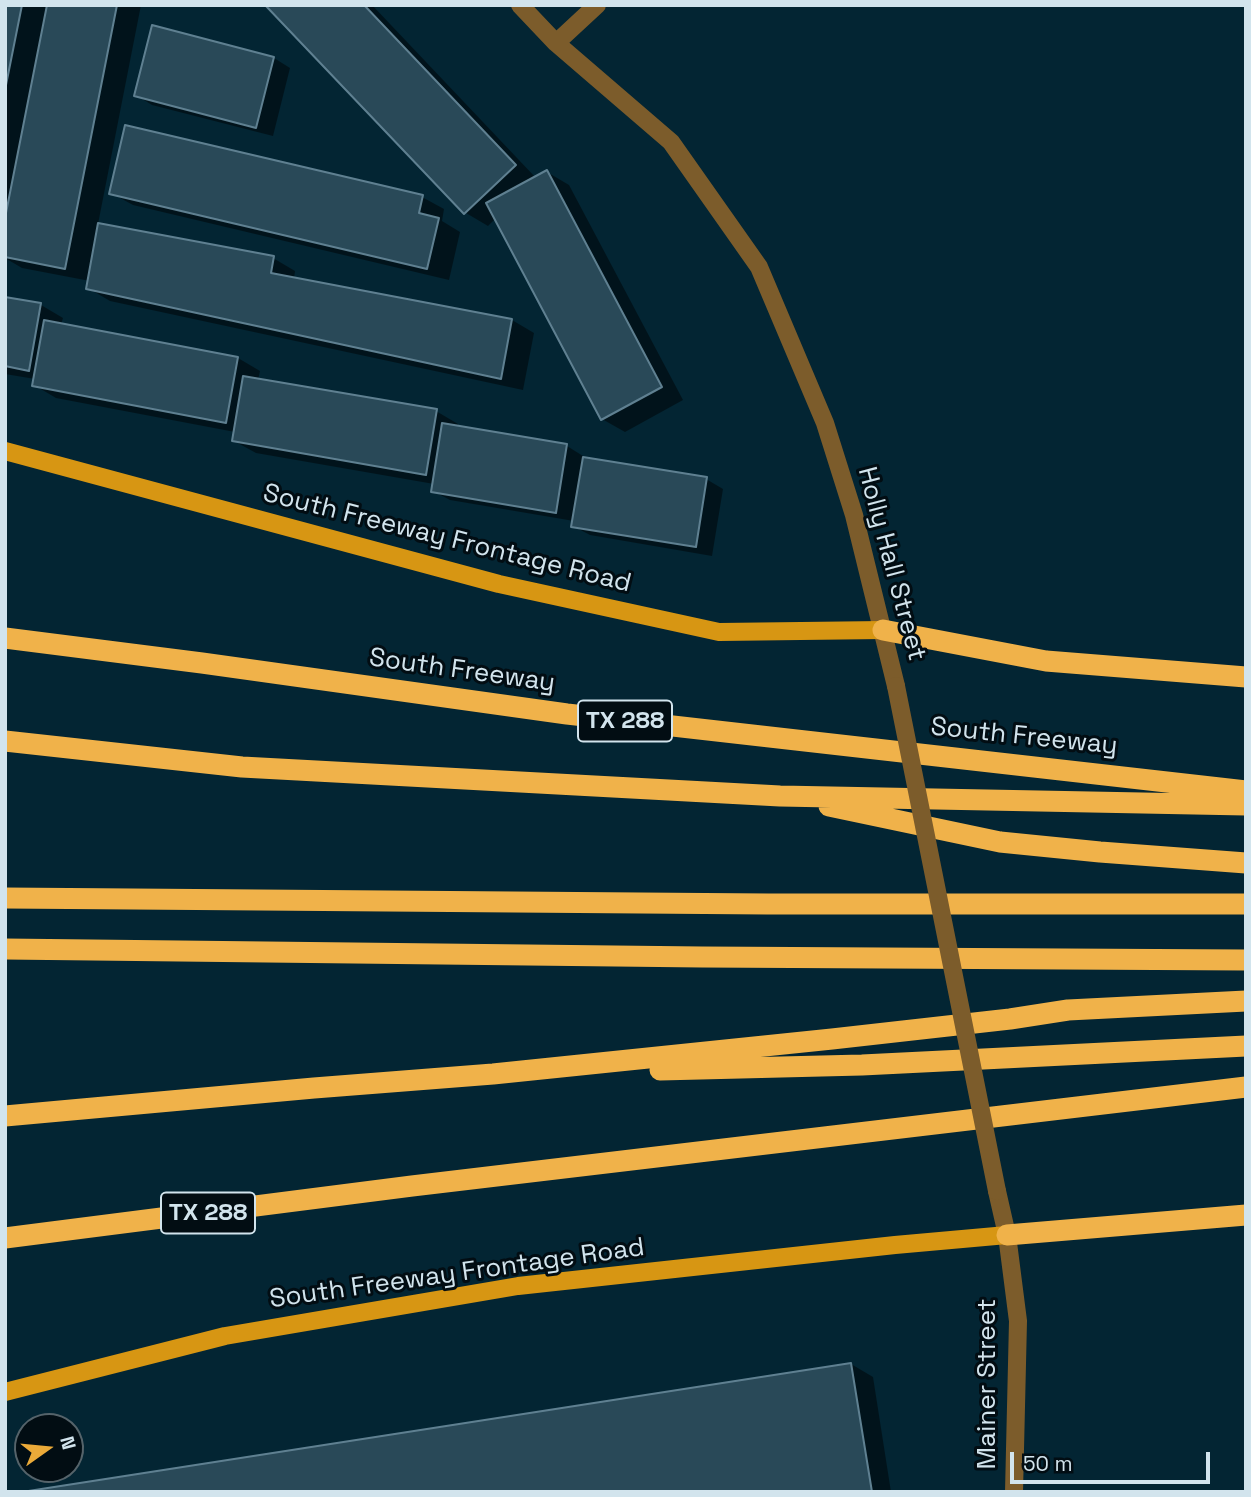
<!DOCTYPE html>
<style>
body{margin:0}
#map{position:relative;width:1251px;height:1497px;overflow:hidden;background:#032533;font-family:"Space Grotesk",sans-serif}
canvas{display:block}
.frame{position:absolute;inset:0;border:7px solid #d2e4ed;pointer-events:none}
.north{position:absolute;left:14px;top:1413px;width:70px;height:70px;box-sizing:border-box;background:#020d13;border:2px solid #55636a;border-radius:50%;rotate:75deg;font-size:19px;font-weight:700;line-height:28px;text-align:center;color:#d2e4ed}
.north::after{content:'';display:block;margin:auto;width:24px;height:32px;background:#ebaa39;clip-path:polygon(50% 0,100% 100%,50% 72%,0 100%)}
.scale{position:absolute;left:1010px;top:1452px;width:200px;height:32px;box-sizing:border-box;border:4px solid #d2e4ed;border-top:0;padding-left:9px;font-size:21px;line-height:24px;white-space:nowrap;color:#d2e4ed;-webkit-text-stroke:5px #020d13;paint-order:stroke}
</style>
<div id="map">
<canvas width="1251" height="1497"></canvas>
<div class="frame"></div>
<div class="north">N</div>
<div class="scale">50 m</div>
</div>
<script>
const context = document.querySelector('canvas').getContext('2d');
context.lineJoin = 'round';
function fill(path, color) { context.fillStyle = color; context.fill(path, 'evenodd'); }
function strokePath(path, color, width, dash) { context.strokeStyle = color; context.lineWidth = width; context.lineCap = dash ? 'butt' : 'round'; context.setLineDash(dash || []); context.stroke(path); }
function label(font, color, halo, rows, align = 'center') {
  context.font = font + ' "Space Grotesk",sans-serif'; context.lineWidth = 6; context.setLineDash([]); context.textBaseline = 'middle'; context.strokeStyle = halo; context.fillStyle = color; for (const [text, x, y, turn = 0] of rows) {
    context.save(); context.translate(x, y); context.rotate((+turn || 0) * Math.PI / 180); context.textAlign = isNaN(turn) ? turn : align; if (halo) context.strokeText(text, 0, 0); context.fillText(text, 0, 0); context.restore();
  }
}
fill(new Path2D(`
 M5,5H141L98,224L273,258L295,271L294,279L512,320L534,333L523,390L110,301L88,288L90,281L22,268L5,258Z
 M267,5H372L536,178L547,172L569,185L683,400L625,432L602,419L496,218L488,226L466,213Z
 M274,58L290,68L273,136L152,105L136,95Z
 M111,193L422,197L444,209L442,221L460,232L449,280L133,205Z
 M5,298L41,305L63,318L61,325L238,358L260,371L258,380L436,411L458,424V428L567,446L583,456V458L706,479L723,489L712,556L590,535L573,526L574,521L450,500L433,491L434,484L256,453L234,441L235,432L56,398L34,385L35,379L5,374Z
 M851,1364L873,1377L891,1492H33Z`), '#0007');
const building = new Path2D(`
 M5,5H22L5,90Z
 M47,5H117L65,269L5,257V218Z
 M265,5H364L516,165L464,214Z
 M152,25L274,57L256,128L134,96Z
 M125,125L423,195L419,213L439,218L427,269L109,194Z
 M547,170L662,387L601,420L486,203Z
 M98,223L274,256L271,273L512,319L501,379L86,289Z
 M5,297L41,303L29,371L5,366Z
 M44,320L238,357L226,423L32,386Z
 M243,376L437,409L426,475L232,441Z
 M442,423L567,444L556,513L431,492Z
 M583,457L707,477L696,547L571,527Z
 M851,1363L872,1492H22Z`);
fill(building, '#294958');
strokePath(building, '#5f8091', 2);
strokePath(new Path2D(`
 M520,5L556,43L671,142L759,267L825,423L854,515L896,686
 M556,43L597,5
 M997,1191L1007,1235L1018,1321L1014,1492`), '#7c5c2b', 18);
strokePath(new Path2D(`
 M5,451L499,584L719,632L883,630
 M5,1392L225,1336L518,1286L895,1245L1007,1235`), '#d79613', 18);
strokePath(new Path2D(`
 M883,630L1046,661L1246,677
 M5,638L202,663L567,714L1246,791
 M5,741L242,767L780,796L1246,805
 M829,806L1000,842L1100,852L1246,863
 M5,898L768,904H1246
 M5,949L702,957L1246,960
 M660,1070L862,1065L1246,1046
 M5,1116L314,1088L493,1074L832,1039L1010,1019L1068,1010L1246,1001
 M1007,1235L1246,1215
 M5,1238L412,1186L1246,1087`), '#f0b24a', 21);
strokePath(new Path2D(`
 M896,686L997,1191`), '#7c5c2b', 18);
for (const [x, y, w] of [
 [625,721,94],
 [208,1213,94]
]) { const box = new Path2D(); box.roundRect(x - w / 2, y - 20.5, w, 41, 5); context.fillStyle = '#020d13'; context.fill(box); strokePath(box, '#d2e4ed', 2); }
label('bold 24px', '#d2e4ed', null, [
 ["TX 288",625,721],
 ["TX 288",208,1213]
]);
label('26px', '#d2e4ed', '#020d13', [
 ["South Freeway Frontage Road",447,539,14],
 ["Holly Hall Street",891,564,75],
 ["South Freeway",462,671,8],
 ["South Freeway",1024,737,6],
 ["South Freeway Frontage Road",457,1274,-8],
 ["Mainer Street",988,1384,-90]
]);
</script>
